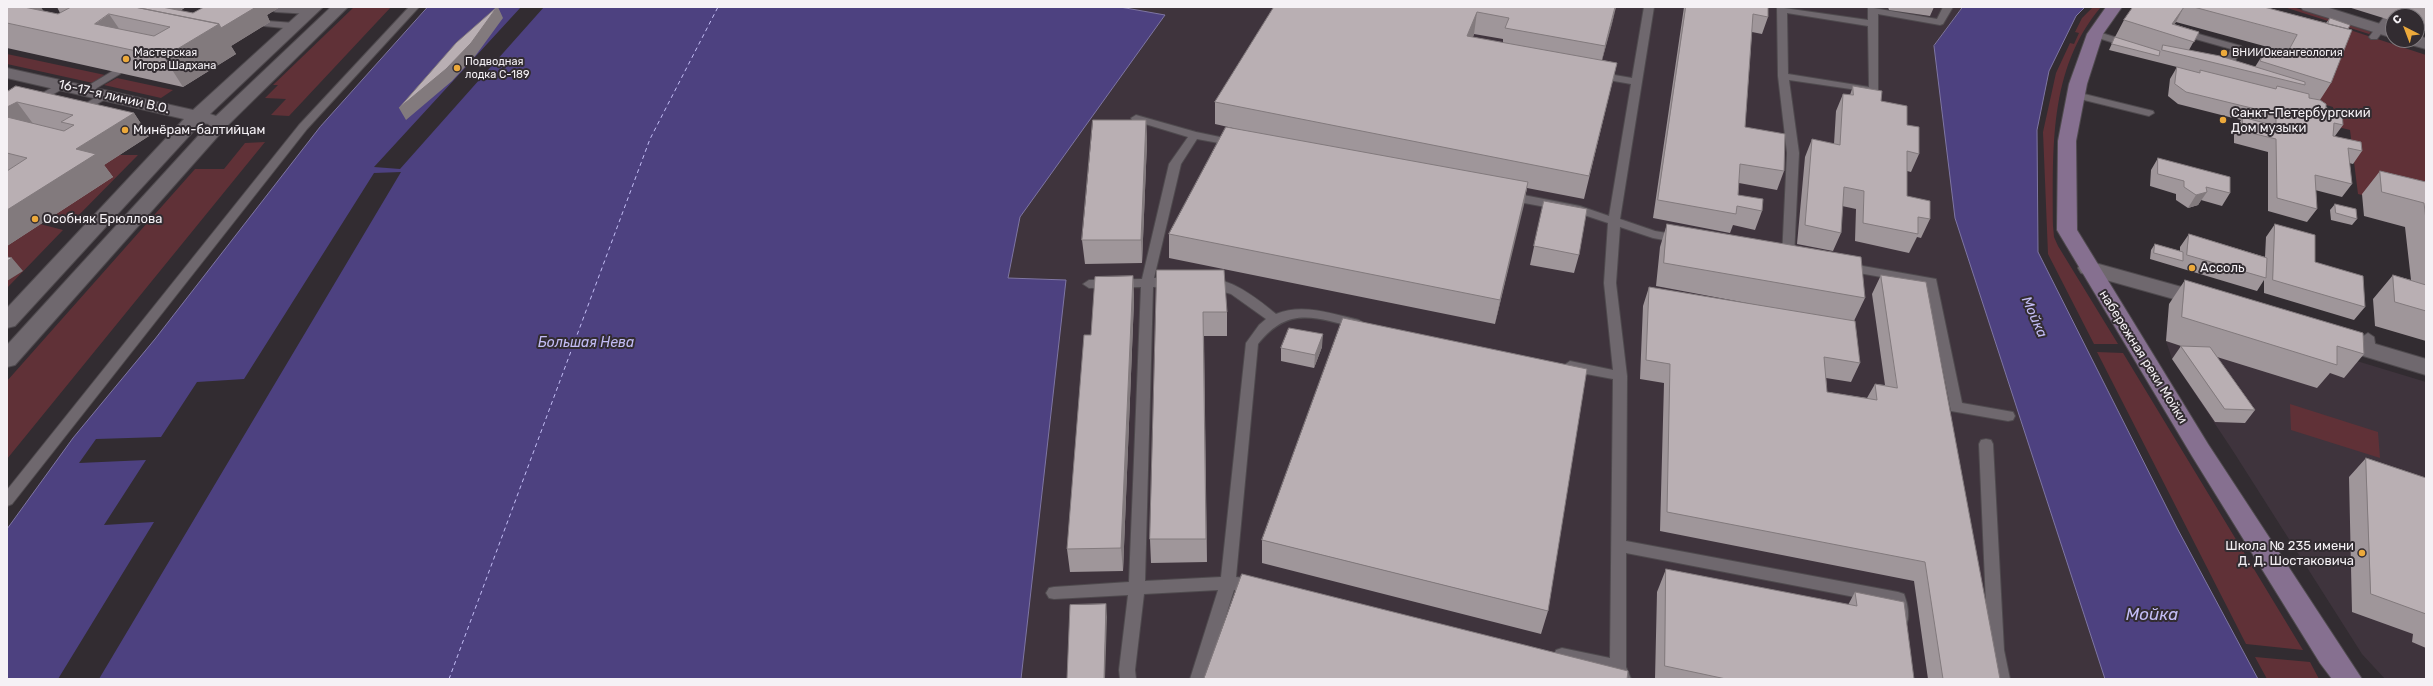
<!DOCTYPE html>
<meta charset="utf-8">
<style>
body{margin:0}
#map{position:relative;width:2433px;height:686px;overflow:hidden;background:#322c31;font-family:Rubik,sans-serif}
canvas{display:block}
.frame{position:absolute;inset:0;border:8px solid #f5f1f5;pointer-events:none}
.north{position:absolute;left:2385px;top:8px;width:40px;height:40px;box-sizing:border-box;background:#322c31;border:1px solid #807b7f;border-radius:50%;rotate:318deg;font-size:11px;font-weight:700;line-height:16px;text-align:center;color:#f5f1f5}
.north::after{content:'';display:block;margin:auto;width:14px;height:18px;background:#eca93b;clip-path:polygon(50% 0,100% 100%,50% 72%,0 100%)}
</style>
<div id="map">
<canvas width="2433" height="686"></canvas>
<div class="frame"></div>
<div class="north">С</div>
</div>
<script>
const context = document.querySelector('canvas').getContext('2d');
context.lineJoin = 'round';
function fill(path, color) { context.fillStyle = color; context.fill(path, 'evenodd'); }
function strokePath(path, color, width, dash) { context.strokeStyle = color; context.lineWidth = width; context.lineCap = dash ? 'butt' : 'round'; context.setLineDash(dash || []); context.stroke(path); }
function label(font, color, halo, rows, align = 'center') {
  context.font = font + ' Rubik,sans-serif'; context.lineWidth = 4; context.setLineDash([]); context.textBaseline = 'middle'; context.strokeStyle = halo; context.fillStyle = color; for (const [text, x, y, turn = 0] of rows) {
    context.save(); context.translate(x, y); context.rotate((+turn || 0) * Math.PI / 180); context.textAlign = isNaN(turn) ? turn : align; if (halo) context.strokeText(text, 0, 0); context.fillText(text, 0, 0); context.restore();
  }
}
fill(new Path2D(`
 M1120,7H1963L1934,46L1955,218L2105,679H1021L1066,280L1008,278L1020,217L1165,15Z
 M2169,304L2426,382V679H2385L2362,654L2233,451L2172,359L2166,341Z`), '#3f343d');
fill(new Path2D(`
 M354,7H391L289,116L271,115L286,99L265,98L278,85H273Z
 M2093,7H2101C2048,69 2053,150 2053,226L2054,237L2058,246L2118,344H2094L2048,254L2043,132L2056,73L2070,43L2074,44L2079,33L2075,32L2082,18Z
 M2284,7H2293L2371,32L2369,34Z
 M2347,29L2426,55V210L2358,194L2350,130L2334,126L2333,107L2319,103Z
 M7,54L105,75L93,83L7,64Z
 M117,78L173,90L161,98L104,85Z
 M265,142L7,459V381L195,169H224L245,143Z
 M119,155H138L71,223L51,217L93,172Z
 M40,224L63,230L7,288V246Z
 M2097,352L2123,353L2303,650L2246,644Z
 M2290,404L2378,432L2380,458L2291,430Z
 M2255,657L2310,662L2319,679H2267Z`), '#603137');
const water = new Path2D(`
 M428,7H1120L1165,15L1020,217L1008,278L1066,280L1021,679H7V529L73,438L155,339L320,127Z
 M1963,7H2085L2076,16L2049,71L2037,130L2038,252L2177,528L2258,679H2105L1955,218L1934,46Z`);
fill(water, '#4d4180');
strokePath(water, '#7f76a3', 1);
fill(new Path2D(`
 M521,7H544L400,169L374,167Z
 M401,172L99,679H58L154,522L104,525L146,460L79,463L96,439L161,437L197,382L244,379L374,173Z`), '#322c31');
strokePath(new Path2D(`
 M449,679L650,139L718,7`), '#c3bdf5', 1, [4, 3.5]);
const service = new Path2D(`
 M273,7L310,8L315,11L310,14L276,12L273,11Z
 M409,7H419L307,129L12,504L7,506V490L299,125Z
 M1644,7H1654L1620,219L1655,231L1684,236L1686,239L1680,243L1653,238L1620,227L1616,283L1627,376L1626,541L1898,592L1904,594C1907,602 1910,615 1907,623L1901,625L1895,623L1891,604L1626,553V667L1631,679H1615L1612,673L1562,662L1556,660L1554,655L1556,650L1562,648L1610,658L1613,379L1570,371L1563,366L1570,361L1613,370L1604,283L1608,223L1578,213L1508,200L1502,196L1508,192L1580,206L1609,216L1631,84L1597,78L1592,75L1597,72L1632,78Z
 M1777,7L1868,20V7L1937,19L1943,7H1953L1943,24L1940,25L1878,14V93L1789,80L1799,153L1794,257L1788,261L1782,257L1787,153L1778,76ZM1787,13L1868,26L1869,87L1788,74Z
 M2387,16L2390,17L2392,19L2377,39H2371L2369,37L2384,17Z
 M267,21L294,23L299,26L294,29L264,26L262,24Z
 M2095,31L2134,43L2135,45L2130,48L2092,36V32Z
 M2195,33L2241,46L2242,48L2234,63L2213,67V63L2226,59L2231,49L2192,38V34Z
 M116,69L121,72L120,74L90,92L86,93L81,90Z
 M62,82L66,83V87L7,120V113Z
 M105,92L110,95L109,97L80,114H72L71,112Z
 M2076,92L2153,111L2154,113L2149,116L2072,97L2071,95Z
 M1136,115L1196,132L1239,141L1240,143L1235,146L1197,139L1181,164L1154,278H1174L1180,282L1174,286L1153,287L1145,581L1221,577L1246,343L1259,325L1266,319L1231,294L1204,286L1202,283L1204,280C1227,274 1259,300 1276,314C1303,303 1332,314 1359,320L1365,324L1359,328C1316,319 1290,304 1258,344L1236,577L1261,580L1264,585L1261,590L1256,591L1234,590L1206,679H1190L1218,590L1144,594L1135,670L1136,679H1120L1119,670L1128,595L1054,599L1049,598L1046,593L1049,588L1054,587L1129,582L1141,287L1089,288L1083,284L1089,280L1142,279L1169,164L1188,137L1132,120L1131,118Z
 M1846,263L1936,279L1962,403L2013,412L2015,416L2013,420L2008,421L1951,411L1926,285L1842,270L1840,267L1842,264Z
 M2368,333L2374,337L2376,350L2369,355L2362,350V337Z
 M1986,439L1991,440L1993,444L2004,650L2010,679H1994L1988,650L1979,444L1981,440Z`);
const minor = new Path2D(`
 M2088,261L2214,296L2217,301L2214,306L2206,308L2081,273L2078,268L2081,263Z
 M2335,332L2426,359V375L2327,345L2324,340L2327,335Z`);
const tertiary = new Path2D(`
 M306,7H323L210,114L216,116L331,7H348L227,126L15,365L7,367V345L209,124L201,123L15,326L7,328V308L184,119L7,78V68L193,110Z
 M2301,7H2326L2393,28V38L2303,10Z
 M2417,36L2426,38V49L2408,44L2406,40H2417Z`);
const secondary = new Path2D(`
 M2106,7H2122L2103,34L2087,84L2076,141L2077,230L2208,444L2362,679H2332L2320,663L2192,456L2057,230L2058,141L2069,84L2087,34Z`);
strokePath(service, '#4f4a4e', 2);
strokePath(minor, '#4f4a4e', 2);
strokePath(tertiary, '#4f4a4e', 2);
strokePath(secondary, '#4f4a4e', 2);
fill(service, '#6f686e');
fill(minor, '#6f686e');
fill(tertiary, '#6f686e');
fill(secondary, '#867090');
fill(new Path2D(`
 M7,7L44,11L58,14L60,13L57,7H186L180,11L193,13L203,8L199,7H280L267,15L270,22L231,46L236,54L183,87L7,48Z
 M1274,7H1616L1602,60L1617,63L1584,199L1527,188L1495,324L1169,258V234L1250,132L1215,124V102ZM1474,34L1503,39V43L1473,37Z
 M1684,7H1768V17L1762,34L1752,32L1745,127L1784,171L1777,190L1739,183L1738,195L1762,211L1755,230L1733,225L1730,233L1653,218Z
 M1888,7H1934L1930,16L1889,10Z
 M2133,7H2264L2326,23L2330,18L2331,83L2320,100L2343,125L2335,136L2362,151L2353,164L2349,163L2352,184L2342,197L2315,190L2317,209L2307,222L2268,211V152L2234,143V130L2241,120L2178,104L2168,96L2170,79L2177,67L2109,50L2115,37L2134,43L2115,37L2124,20ZM2176,22L2286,52L2284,57L2265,51L2255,67L2189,50L2199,32L2174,24Z
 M2348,7H2426V31L2417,29V16H2393V21Z
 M1853,86L1881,101L1907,125L1919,154L1911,172L1907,171V196L1930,219L1921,238L1917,237L1909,253L1855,241L1856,209L1842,206L1841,233L1833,251L1797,244L1805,157L1812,139L1834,144L1836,111L1843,94L1850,95Z
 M7,92L134,113L149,136L104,165L113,177L7,246Z
 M1146,120L1147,142L1142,263L1085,264L1082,240Z
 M2158,158L2230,193L2222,206L2201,200L2198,205L2188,208L2176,200V194L2150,186L2151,170Z
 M2380,171L2426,182V341L2375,326L2373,299L2393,275L2411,280L2405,227L2364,216L2362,194Z
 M1544,201L1579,255L1574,273L1530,265Z
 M2335,204L2357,219L2352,225L2331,220L2330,210Z
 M1667,224L1865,298L1854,321L1860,363L1851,382L1826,378L1827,392L1867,398L1875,384L1885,385L1872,294L1881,275L2000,679H1928L1914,581L1660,531L1664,383L1640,379L1643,306L1649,287L1784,310L1656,286L1660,247Z
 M2275,224L2315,262L2365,307L2354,320L2264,293V280L2257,291L2150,259L2151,250L2155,244L2180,251V247L2189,234L2265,257L2266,237Z
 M1157,270L1227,312V336H1204L1207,562L1151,563L1150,539Z
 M1133,276L1134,300L1123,571L1070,572L1067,549Z
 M2185,280L2364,354L2344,378L2330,373L2317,388L2217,357L2255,410L2245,423L2215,422L2172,359L2181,346L2166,341L2169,304Z
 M1322,347L1314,368L1281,361V348Z
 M2366,458L2426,478V648L2412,642L2413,634L2352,612L2349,477Z
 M1262,540L1548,611L1541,634L1262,563Z
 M1666,569L1848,605L1855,592L1914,679H1655L1657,592Z`), '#9f969a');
fill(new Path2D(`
 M17,7H41L46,15Z
 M164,7H186L170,16Z
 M252,7H280L267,15L270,22L231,46L236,54L183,87L164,57L219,24Z
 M497,7H498L503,18L476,55L452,81L406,120L399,108Z
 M1616,7L1612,24L1600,68L1605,46Z
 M2184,7L2176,22L2168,33L2172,24Z
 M1477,12L1474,34L1464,59L1467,36Z
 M109,14L129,43L95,24Z
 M7,92L17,102L34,125L7,130Z
 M134,113L149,136L104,165L113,177L7,246V210L76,149Z
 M1146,120L1147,142L1142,263L1141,240Z
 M1528,182L1524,205L1495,324L1500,300Z
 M2207,192L2198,205L2188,208L2196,195Z
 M12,258L23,271L7,281V261Z
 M1133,276L1134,300L1123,571L1121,548Z
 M1323,334L1322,347L1314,368L1315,355Z
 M1106,604L1107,617L1105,679H1104Z`), '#827a7d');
const building = new Path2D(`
 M7,7H24L58,14L71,7H135L219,24L164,57L7,23ZM109,14L170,27L154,36L95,24Z
 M135,7H162L193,13L204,7H256L221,28L219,24Z
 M497,7L471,43L446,69L399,108L456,43Z
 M1274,7H1615L1605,46L1505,28L1509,18L1477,12L1467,36L1617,63L1589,176L1215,102Z
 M1686,7H1768V17L1753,14L1745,127L1785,134L1784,171L1740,164L1738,195L1763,199L1762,211L1737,206L1736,214L1658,200Z
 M2133,7H2184L2172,24L2199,32L2194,42L2124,20Z
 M2194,7H2264L2352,30L2331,83L2260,61L2265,51L2285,57L2297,35Z
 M2330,18L2350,25L2348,29L2328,24Z
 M2115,37L2160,51L2159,56L2112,44Z
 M2163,45L2220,56L2305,82V85L2162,50Z
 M2177,67L2200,73V70L2276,89L2277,86L2309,94V98L2320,100L2326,104V108L2342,112L2343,125L2334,123L2333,136L2361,142L2362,151L2348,148L2352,184L2315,175L2317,209L2277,198L2276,139L2243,131L2242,117L2276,126V114L2186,92L2175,84Z
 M16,86L134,113L76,149L96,154L7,210V171L27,158L7,153V117L64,131L74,125L61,122L73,115L17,102L7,107V92Z
 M1853,86L1882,91L1881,101L1907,106V125L1919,127V154L1907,151V196L1930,201V219L1918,217V234L1863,223L1864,191L1844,187L1841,233L1805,225L1812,139L1840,145L1843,94L1853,95Z
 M1093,120H1146L1141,240H1082Z
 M1226,127L1528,182L1500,300L1169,234Z
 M2158,158L2230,177V193L2206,187L2207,192L2196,195L2184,187V181L2158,174Z
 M2380,171L2426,182V220L2424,203L2382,192Z
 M1544,201L1587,209L1579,255L1534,246Z
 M2335,204L2356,209L2357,219L2336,213Z
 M1667,224L1861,257L1865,298L1664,263Z
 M2275,224L2315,235V262L2363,276L2365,307L2273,280Z
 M2189,234L2267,258L2266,278L2187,255Z
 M2155,244L2183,252V261L2154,253Z
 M7,257L12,258L7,261Z
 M1157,270H1224L1227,312H1203L1206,539H1150Z
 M1881,275L1926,282L2000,679H1943L1925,562L1667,512L1670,364L1646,360L1649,287L1855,321L1860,363L1824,357L1827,392L1877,400L1875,384L1897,388Z
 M2393,275L2426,285V311L2395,302Z
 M1133,276L1121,548L1067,549L1084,335H1091L1095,277Z
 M2185,280L2363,333L2364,354L2337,346V365L2182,317Z
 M1343,318L1587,369L1548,611L1262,540Z
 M1289,328L1323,334L1315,355L1281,348Z
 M2181,346L2210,347L2255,410L2225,409Z
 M2366,458L2426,478V614L2371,594Z
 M1666,569L1857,606L1855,592L1904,602L1914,679H1726L1665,666Z
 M1242,574L1628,671L1627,679H1204Z
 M1106,604L1104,679H1067L1070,605Z`);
fill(building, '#b9afb3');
strokePath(building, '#827a7d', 1);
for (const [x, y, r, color] of [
 [2224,53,4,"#eca93b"],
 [126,59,4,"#eca93b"],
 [457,68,4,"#eca93b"],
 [2223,120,4,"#eca93b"],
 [125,130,4,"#eca93b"],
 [35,219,4,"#eca93b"],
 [2192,268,4,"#eca93b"],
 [2362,553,4,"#eca93b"]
]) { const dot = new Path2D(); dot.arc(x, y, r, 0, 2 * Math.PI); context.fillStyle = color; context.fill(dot); strokePath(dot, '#322c31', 1.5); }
label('11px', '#f5f1f5', '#322c31', [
 ["Мастерская",134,53],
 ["Игоря Шадхана",134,66],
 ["ВНИИОкеангеология",2232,53],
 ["Подводная",465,62],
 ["лодка С-189",465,75]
], 'left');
label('13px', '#f5f1f5', '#322c31', [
 ["16-17-я линии В.О.",114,97,13],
 ["набережная реки Мойки",2143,357,58]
]);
label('13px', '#f5f1f5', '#322c31', [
 ["Санкт-Петербургский",2231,113],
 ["Дом музыки",2231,128],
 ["Минёрам-балтийцам",133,130],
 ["Особняк Брюллова",43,219],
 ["Ассоль",2200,268],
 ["Школа № 235 имени",2354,546,"right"],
 ["Д. Д. Шостаковича",2354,561,"right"]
], 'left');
label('italic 14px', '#c3bdf5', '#322c31', [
 ["Мойка",2034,317,66],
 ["Большая Нева",586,343]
]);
label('italic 17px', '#c3bdf5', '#322c31', [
 ["Мойка",2152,615]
]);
</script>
